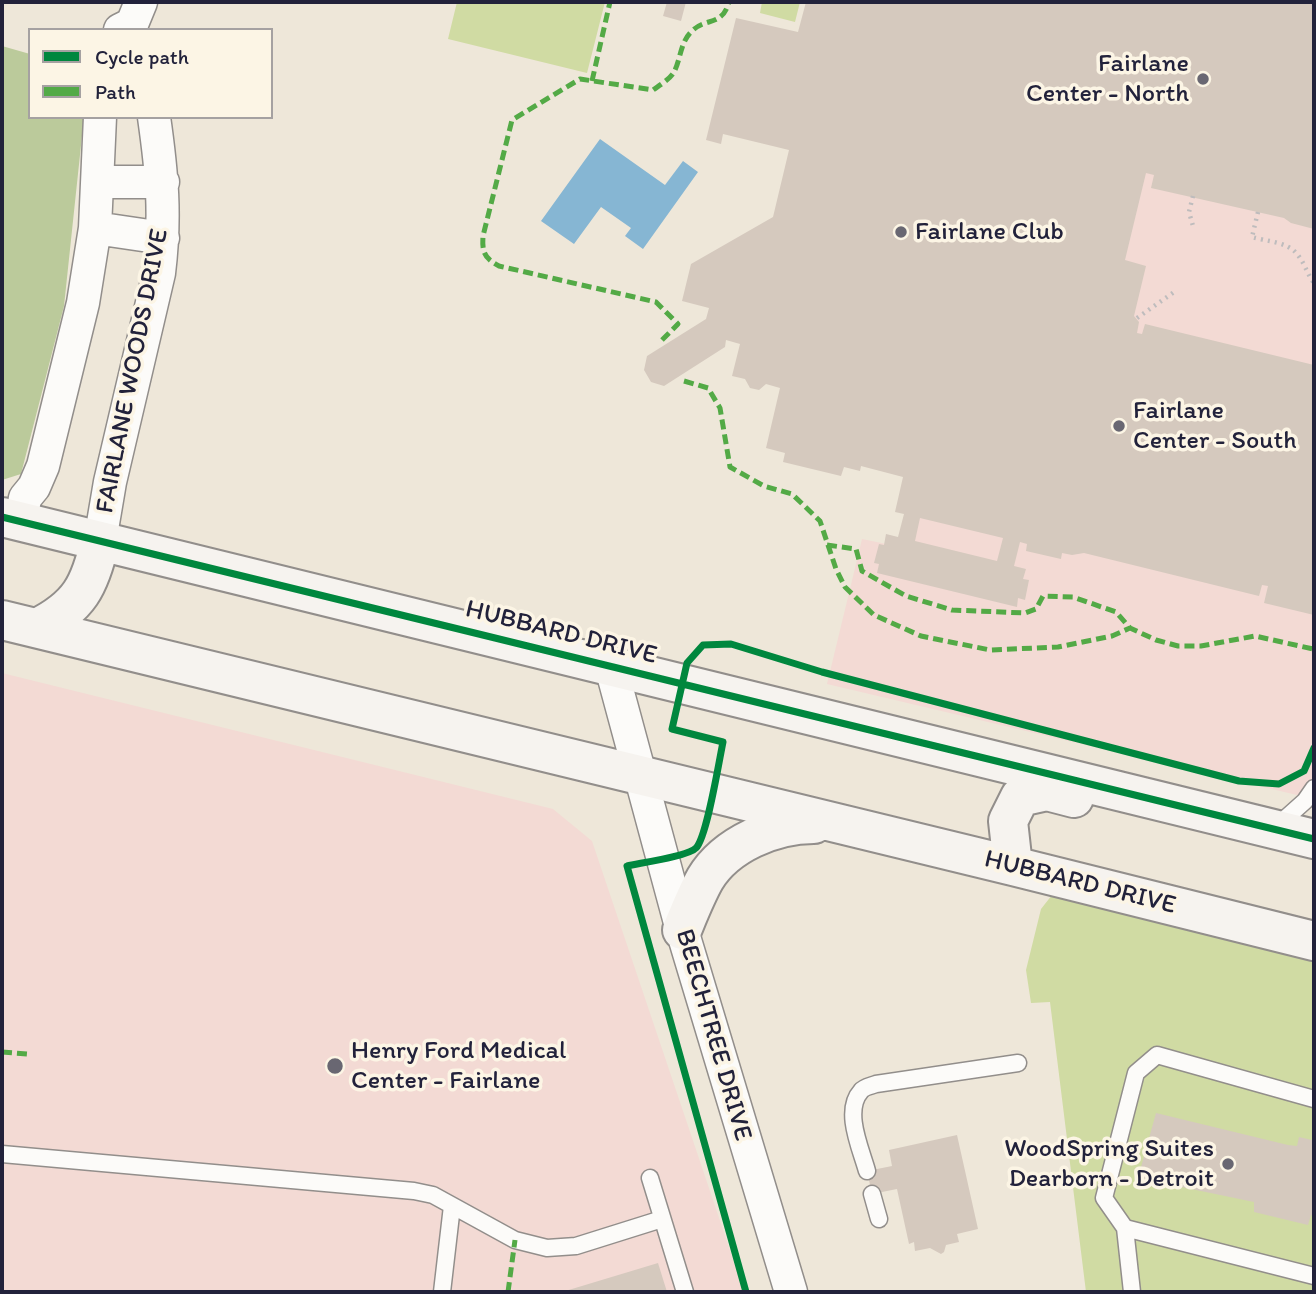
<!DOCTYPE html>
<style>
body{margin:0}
#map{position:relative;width:1316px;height:1294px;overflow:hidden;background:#eee7d9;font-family:Itim,sans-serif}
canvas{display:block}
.frame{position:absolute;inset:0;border:4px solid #22223b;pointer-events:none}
.legend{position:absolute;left:28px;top:28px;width:245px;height:91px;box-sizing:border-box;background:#fcf5e5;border:2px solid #a5a1a1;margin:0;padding:9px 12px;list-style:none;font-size:21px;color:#22223b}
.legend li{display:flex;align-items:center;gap:14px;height:35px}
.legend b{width:35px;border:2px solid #a5a1a1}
</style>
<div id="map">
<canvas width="1316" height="1294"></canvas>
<div class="frame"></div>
<ul class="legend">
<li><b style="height:9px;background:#00873e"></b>Cycle path</li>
<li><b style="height:9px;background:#53aa46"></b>Path</li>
</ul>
</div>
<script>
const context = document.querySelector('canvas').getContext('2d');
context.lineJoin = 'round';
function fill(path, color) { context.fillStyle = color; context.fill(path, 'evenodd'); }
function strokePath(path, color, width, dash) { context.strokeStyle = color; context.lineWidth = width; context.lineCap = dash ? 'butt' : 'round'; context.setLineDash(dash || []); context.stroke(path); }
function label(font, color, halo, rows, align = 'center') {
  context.font = font + ' Itim,sans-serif'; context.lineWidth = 7; context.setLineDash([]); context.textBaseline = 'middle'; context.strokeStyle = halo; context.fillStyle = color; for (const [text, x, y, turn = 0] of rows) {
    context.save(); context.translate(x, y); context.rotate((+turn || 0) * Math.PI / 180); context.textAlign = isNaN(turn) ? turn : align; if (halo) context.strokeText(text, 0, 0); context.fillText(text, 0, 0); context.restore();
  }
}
fill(new Path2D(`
 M1110,2H1314V799L827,684L862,539L896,546L1041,292Z
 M2,673L553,809L592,841L744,1292H2Z`), '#f3dad4');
fill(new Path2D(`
 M457,2H605L587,73L448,39Z
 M762,2H800L795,22L760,13Z
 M1052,895L1314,951V1292H1086L1050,1002L1031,1003L1026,970L1041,909Z`), '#d0dba3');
fill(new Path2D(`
 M2,46L30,54V117H84L64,306L21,474L2,480Z`), '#bbca9b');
fill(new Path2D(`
 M600,139L665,185L683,161L698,172L643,249L625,236L631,228L601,207L574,244L541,221Z`), '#86b6d3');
fill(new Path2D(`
 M667,2H686L681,21L663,16Z
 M806,2H1314V229L1291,223L1284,218L1151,188L1154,175L1146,173L1125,260L1146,266L1134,316L1139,322L1137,333L1142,334L1145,324L1314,365V615L1264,603L1268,586L1262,585L1259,596L1084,553L1072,555L1062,553L1061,559L1026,551L1027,544L1020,542L1014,566L1026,569L1023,579L1029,580L1025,600L1018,598L1017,607L877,573L879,564L874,563L879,544L884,545L886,534L898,537L904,514L895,512L903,477L861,466L860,471L844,467L841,476L783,462L785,453L766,448L780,388L766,384L759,390L750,388L745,379L732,376L740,344L726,340L725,347L664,386L651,382L644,370L647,356L706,319L709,308L682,301L691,264L773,217L789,150L723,134L721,144L706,140L736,18L798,32ZM920,518L1003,538L997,561L915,541Z
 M1156,1113L1288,1145L1297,1146L1299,1137L1312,1140L1314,1216L1311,1215L1308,1225L1254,1212V1202L1138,1178Z
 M957,1135L978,1229L957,1234L959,1242L946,1245L944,1252L941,1254L930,1248L915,1251L914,1242L909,1244L897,1189L872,1194L867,1171L892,1166L889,1150Z
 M658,1263L667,1292H562Z`), '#d5c9be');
const lane = new Path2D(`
 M1277,826L1305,801L1314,788
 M2,1154L414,1191L433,1195L515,1240L547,1248L576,1246L662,1219
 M867,1171C861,1149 843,1111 861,1091C864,1087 871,1086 876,1084L1018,1063
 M650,1178L685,1292
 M872,1194L879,1219
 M1125,1228L1314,1276
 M442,1292L452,1206
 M1132,1292L1125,1228L1104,1198L1136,1073L1157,1055L1314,1099`);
const street = new Path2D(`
 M120,30L132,24L141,2
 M99,182H163
 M95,228L163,238
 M21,522L25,498L34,487L43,466L83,303L95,228L100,117
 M100,541L110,482L159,273C166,216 162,173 154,117
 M611,667L682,930L791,1292`);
const secondary = new Path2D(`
 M2,517L1314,839
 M2,620L1013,866L1314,941
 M37,628C79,607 90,586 100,541
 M1013,866L1008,821L1020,797L1047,791L1074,798
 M682,930C689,913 696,895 705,879C726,844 774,824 814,824`);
strokePath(lane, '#928e8b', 19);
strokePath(street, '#928e8b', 35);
strokePath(secondary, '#928e8b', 42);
strokePath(new Path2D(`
 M1193,196L1189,212L1193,226
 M1258,212L1252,237C1265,241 1287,242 1296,253C1304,261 1307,274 1314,283
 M1137,318L1177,290`), '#bebcbd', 4.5, [2, 5]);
strokePath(lane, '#fcfbf9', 16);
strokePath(street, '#fcfbf9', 32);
strokePath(secondary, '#f6f3ef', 38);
strokePath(new Path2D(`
 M592,81L610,2
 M662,340L678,324L656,302L499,266C484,258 482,252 483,236L512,120L580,79L653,90C660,85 670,79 674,72C681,59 680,42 692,31C706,17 722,27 729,2
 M684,381L708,388L720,408L730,467L764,486L792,494L820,521L836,569L845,587L874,615L921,636L990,650L1058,647L1112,636L1130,628
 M827,545L856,549L862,571L906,596L952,610L1025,613L1036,609L1043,596L1073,597L1116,612L1130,628L1156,640L1178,646H1201L1255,636L1313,649
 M2,1052L27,1054
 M508,1292L515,1240`), '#53aa46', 5, [10, 5]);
strokePath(new Path2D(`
 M2,517L1314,839
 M746,1292L627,866C640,863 689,856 696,848C707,837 719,761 723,742L672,729L687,663L703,645L731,644L822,672L1239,781L1279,784L1304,771L1314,748`), '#00873e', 7);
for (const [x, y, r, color] of [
 [1203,79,7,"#696772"],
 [901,232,7,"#696772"],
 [1119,426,7,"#696772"],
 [335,1066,9,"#696772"],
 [1228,1164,7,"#696772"]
]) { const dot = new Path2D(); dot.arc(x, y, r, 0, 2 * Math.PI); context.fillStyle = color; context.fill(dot); strokePath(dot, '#fcf5e5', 2.5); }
label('26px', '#22223b', '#fcf5e5', [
 ["Fairlane",1189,64,"right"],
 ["Center - North",1189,94,"right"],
 ["Fairlane Club",915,232],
 ["Fairlane",1133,411],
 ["Center - South",1133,441],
 ["Henry Ford Medical",351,1051],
 ["Center - Fairlane",351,1081],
 ["WoodSpring Suites",1214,1149,"right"],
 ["Dearborn - Detroit",1214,1179,"right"]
], 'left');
label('26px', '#22223b', '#fcf5e5', [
 ["FAIRLANE WOODS DRIVE",133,371,-79],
 ["HUBBARD DRIVE",561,633,14],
 ["HUBBARD DRIVE",1080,883,14],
 ["BEECHTREE DRIVE",713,1035,74]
]);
</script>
